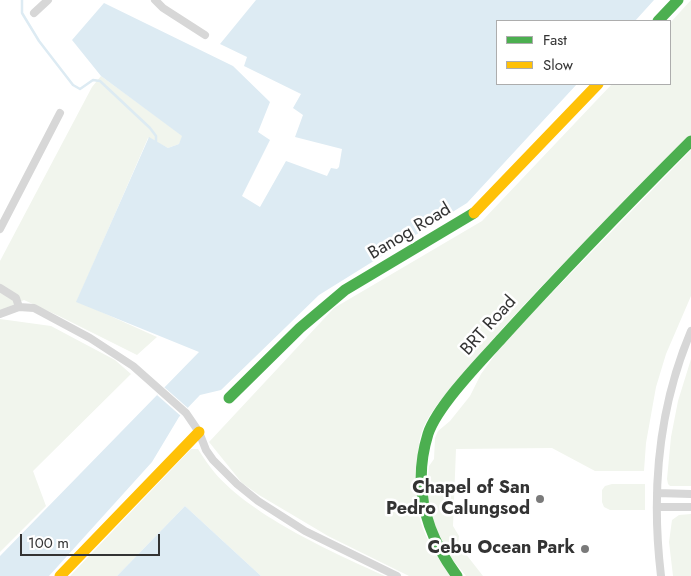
<!DOCTYPE html>
<style>
body{margin:0}
#map{position:relative;width:691px;height:576px;overflow:hidden;background:#fff;font-family:Jost,sans-serif}
canvas{display:block}
.legend{position:absolute;left:496px;top:20px;width:175px;height:65px;box-sizing:border-box;background:#fff;border:1px solid #adadad;margin:0;padding:6px 9px;list-style:none;font-size:15px;color:#333}
.legend li{display:flex;align-items:center;gap:10px;height:25px}
.legend b{width:25px;border:1px solid #adadad}
.scale{position:absolute;left:20px;top:534px;width:140px;height:22px;box-sizing:border-box;border:2px solid #333;border-top:0;padding-left:6px;font-size:15px;line-height:18px;white-space:nowrap;color:#333;-webkit-text-stroke:4px #fff;paint-order:stroke}
</style>
<div id="map">
<canvas width="691" height="576"></canvas>
<ul class="legend">
<li><b style="height:6px;background:#4caf50"></b>Fast</li>
<li><b style="height:6px;background:#ffc107"></b>Slow</li>
</ul>
<div class="scale">100 m</div>
</div>
<script>
const context = document.querySelector('canvas').getContext('2d');
context.lineJoin = 'round';
function fill(path, color) { context.fillStyle = color; context.fill(path, 'evenodd'); }
function strokePath(path, color, width, dash) { context.strokeStyle = color; context.lineWidth = width; context.lineCap = dash ? 'butt' : 'round'; context.setLineDash(dash || []); context.stroke(path); }
function label(font, color, halo, rows, align = 'center') {
  context.font = font + ' Jost,sans-serif'; context.lineWidth = 5; context.setLineDash([]); context.textBaseline = 'middle'; context.strokeStyle = halo; context.fillStyle = color; for (const [text, x, y, turn = 0] of rows) {
    context.save(); context.translate(x, y); context.rotate((+turn || 0) * Math.PI / 180); context.textAlign = isNaN(turn) ? turn : align; if (halo) context.strokeText(text, 0, 0); context.fillText(text, 0, 0); context.restore();
  }
}
fill(new Path2D(`
 M691,0V135C616,211 538,285 469,367C453,387 426,412 420,438C418,447 419,458 418,468C417,481 416,495 418,509C421,533 437,557 451,576H409L328,536L259,495L242,483L209,442L334,308L482,221L612,84H670V23Z
 M101,76L183,136L179,144L168,148L148,138L77,301L157,337L137,355L59,316L24,300L0,311V261L92,87Z
 M691,150V296L666,354L656,387L646,443L644,471H595L552,448L456,449L453,526L459,536L458,544L483,576H466L452,559L438,536L427,511L426,498L429,466L434,459L435,438L438,431L450,421L470,396L481,374L505,341Z
 M0,319L51,326L115,360L131,374L33,471L46,506L0,552Z
 M691,359V486H670L668,484L667,479L671,437L678,401Z
 M191,449H198C202,455 206,462 211,468C245,513 333,553 385,576H261L185,506L117,576H70Z
 M612,484H645V510H610L604,507L602,502V490L605,486Z
 M691,514V576H673L669,542L672,520L679,515Z`), '#f1f5ed');
fill(new Path2D(`
 M256,0H654L635,21H497V84H577L467,203L319,295L221,390L200,395L179,417L152,462L49,576H0V556L199,352L76,302L149,137L168,148L179,144L182,136L101,76L72,40L104,3L233,66L270,102L258,132L270,140L242,196L260,207L286,161L327,176L331,168L337,169L339,167L342,149L295,137L303,115L293,108L301,94L244,66L247,57L220,44Z
 M185,506L261,576H117Z`), '#ddebf3');
fill(new Path2D(`
 M164,387L189,409L182,417L157,395Z`), '#fff');
strokePath(new Path2D(`
 M22,0V13L39,41L73,85L80,89L93,80L100,81L150,128L156,136V143`), '#ddebf3', 2.5);
strokePath(new Path2D(`
 M155,0L163,8L205,35
 M34,13L48,0
 M0,229L60,113
 M0,288L16,298L19,307
 M0,314L19,307L34,308L90,338L113,353L133,366L186,413L199,432L206,450L213,460L237,484L258,501L305,531L397,576
 M657,493L691,494
 M657,507H691
 M661,576C651,492 658,409 691,331`), '#d7d7d7', 8);
strokePath(new Path2D(`
 M658,21L678,0
 M229,398L300,328L345,290L474,213
 M457,576C425,533 412,486 428,434C437,406 482,360 502,338C563,271 627,205 691,141`), '#4caf50', 11);
strokePath(new Path2D(`
 M474,213L598,84
 M60,576L199,432`), '#ffc107', 11);
for (const [x, y, r, color] of [
 [540,499,5,"#7a7a7a"],
 [585,549,5,"#7a7a7a"]
]) { const dot = new Path2D(); dot.arc(x, y, r, 0, 2 * Math.PI); context.fillStyle = color; context.fill(dot); strokePath(dot, '#fff', 2); }
label('18px', '#333', '#fff', [
 ["Banog Road",410,232,-31],
 ["BRT Road",489,326,-48]
]);
label('bold 18px', '#333', '#fff', [
 ["Chapel of San",530,489],
 ["Pedro Calungsod",530,510],
 ["Cebu Ocean Park",575,549]
], 'right');
</script>
